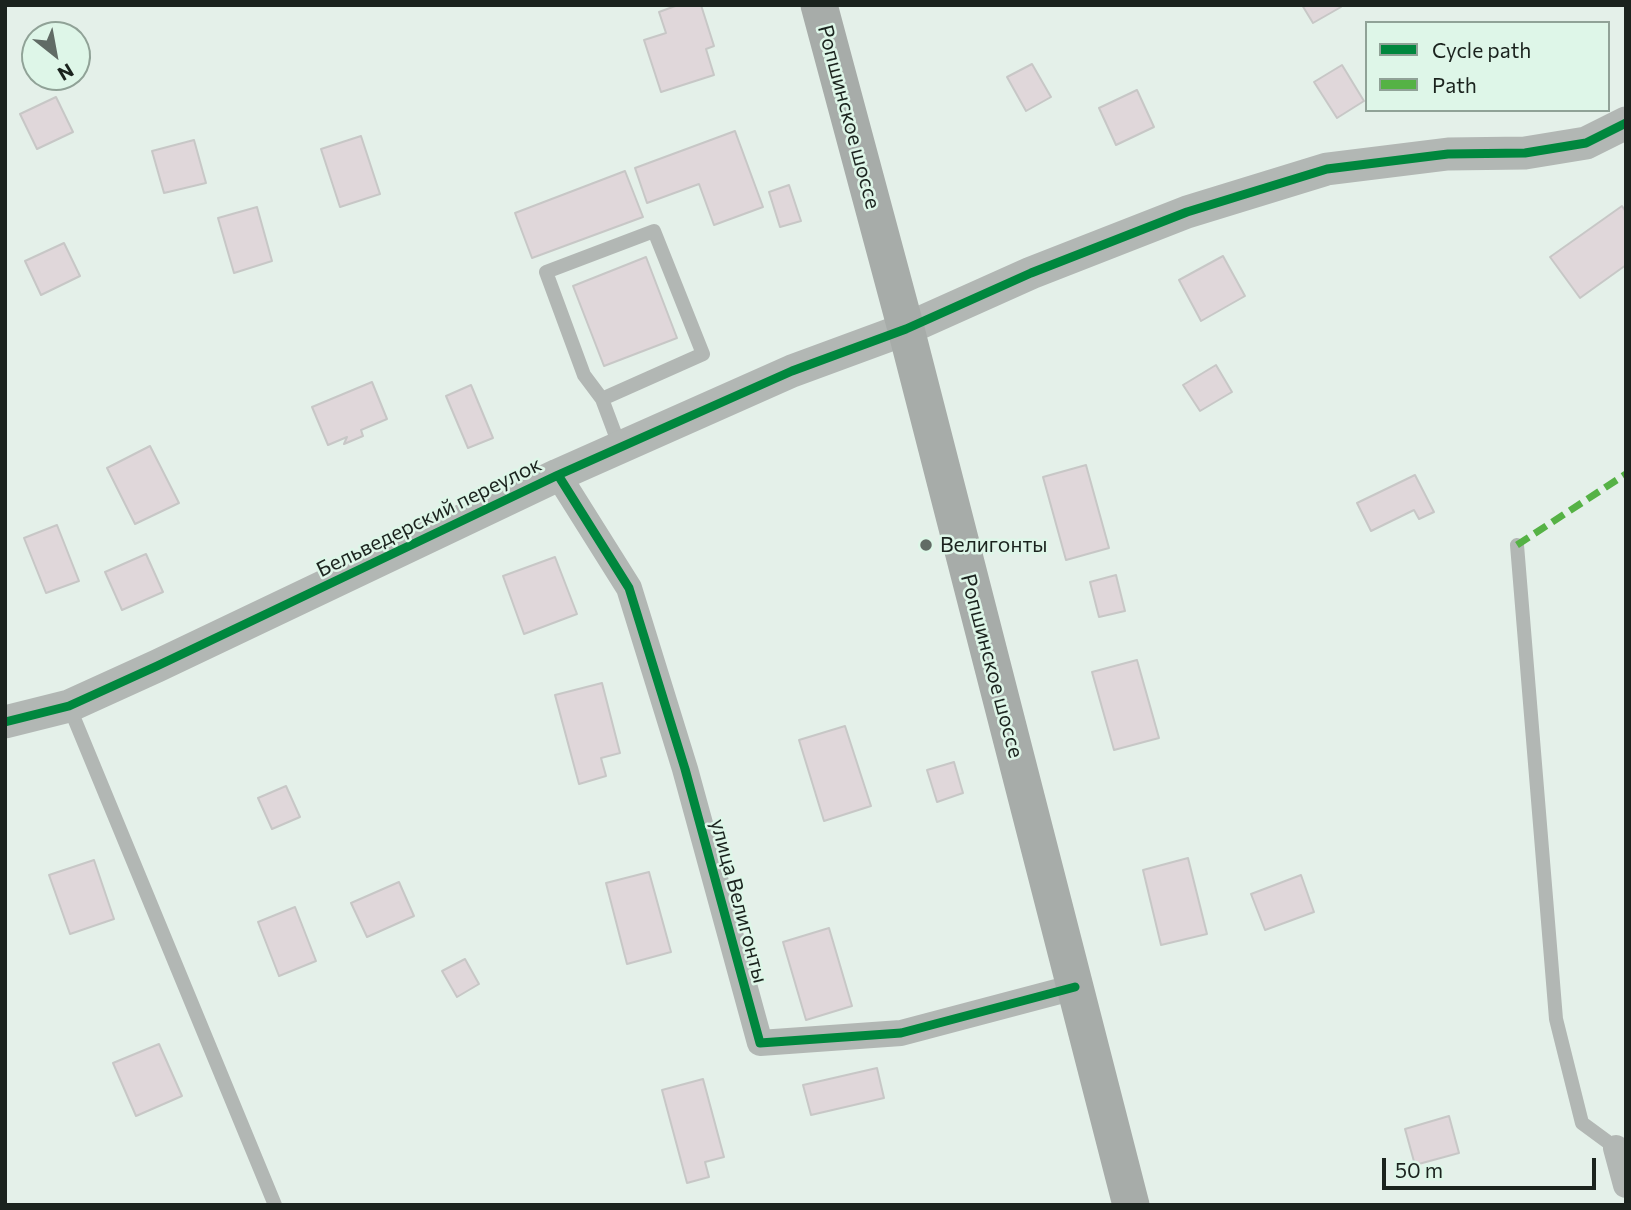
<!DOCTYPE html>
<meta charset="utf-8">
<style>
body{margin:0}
#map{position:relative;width:1631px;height:1210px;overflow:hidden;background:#e4f0e9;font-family:Commissioner,sans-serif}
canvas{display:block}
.frame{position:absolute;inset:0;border:7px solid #1b231e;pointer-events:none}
.legend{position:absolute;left:1365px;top:21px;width:245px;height:91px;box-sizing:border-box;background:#def6e8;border:2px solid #90a297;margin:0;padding:9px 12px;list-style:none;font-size:21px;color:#1b231e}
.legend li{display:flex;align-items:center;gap:14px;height:35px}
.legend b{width:35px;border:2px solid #90a297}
.north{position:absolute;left:21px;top:21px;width:70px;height:70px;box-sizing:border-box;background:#def6e8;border:2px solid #90a297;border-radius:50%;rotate:149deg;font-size:19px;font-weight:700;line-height:28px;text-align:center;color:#1b231e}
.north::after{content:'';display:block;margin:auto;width:24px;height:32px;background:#616b65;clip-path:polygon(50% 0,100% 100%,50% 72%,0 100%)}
.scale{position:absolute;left:1382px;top:1158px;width:214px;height:32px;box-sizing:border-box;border:4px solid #1b231e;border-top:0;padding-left:9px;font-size:21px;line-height:24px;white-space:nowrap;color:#1b231e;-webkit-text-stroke:5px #def6e8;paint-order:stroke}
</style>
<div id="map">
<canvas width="1631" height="1210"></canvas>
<div class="frame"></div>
<ul class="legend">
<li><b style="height:9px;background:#00873e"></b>Cycle path</li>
<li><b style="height:9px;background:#55b245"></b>Path</li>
</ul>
<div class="north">N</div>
<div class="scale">50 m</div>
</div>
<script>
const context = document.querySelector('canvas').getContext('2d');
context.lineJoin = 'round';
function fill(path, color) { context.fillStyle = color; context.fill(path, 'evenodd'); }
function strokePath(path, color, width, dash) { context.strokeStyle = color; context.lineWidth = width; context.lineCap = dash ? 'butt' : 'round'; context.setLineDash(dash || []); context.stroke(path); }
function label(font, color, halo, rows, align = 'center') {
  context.font = font + ' Commissioner,sans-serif'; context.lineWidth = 5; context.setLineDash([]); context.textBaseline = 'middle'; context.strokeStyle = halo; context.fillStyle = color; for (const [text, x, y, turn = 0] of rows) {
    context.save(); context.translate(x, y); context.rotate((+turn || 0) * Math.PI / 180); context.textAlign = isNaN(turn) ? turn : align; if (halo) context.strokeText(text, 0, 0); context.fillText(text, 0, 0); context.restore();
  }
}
const building = new Path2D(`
 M678,5H701L714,46L706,49L714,75L661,92L644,40L666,33L659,12Z
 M1302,5H1340L1341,7L1313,23Z
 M1032,64L1051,97L1026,111L1007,77Z
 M1342,65L1364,101L1337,118L1314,82Z
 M1137,90L1154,127L1116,145L1099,108Z
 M56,97L73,132L37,149L20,114Z
 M735,131L763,207L714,225L699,184L647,203L635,168Z
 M361,136L380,194L340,207L321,149Z
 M194,140L206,183L164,193L152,151Z
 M625,171L643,217L532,258L515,213Z
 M789,185L801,221L780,227L769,192Z
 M1622,206L1626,212V265L1580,298L1550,257Z
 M257,207L272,261L234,273L218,218Z
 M64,243L80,276L41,295L25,261Z
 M1223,256L1245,296L1201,321L1179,280Z
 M646,257L677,338L604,366L573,286Z
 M1216,365L1232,392L1200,411L1183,385Z
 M372,382L387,419L361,430L363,436L344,444L347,437L328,445L312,407Z
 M471,385L493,438L468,448L446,396Z
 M150,446L179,503L135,524L107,468Z
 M1086,465L1109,548L1066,560L1043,477Z
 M1415,475L1434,512L1419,519L1414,510L1371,531L1357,503Z
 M57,525L79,581L46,593L24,538Z
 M146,554L163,592L122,610L105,572Z
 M555,557L577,614L524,634L503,576Z
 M1116,575L1125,611L1099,617L1090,582Z
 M1137,660L1159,738L1114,750L1092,672Z
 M602,683L620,753L601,758L606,776L579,784L555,695Z
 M845,726L871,806L824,821L799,740Z
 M954,762L963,793L937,802L927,770Z
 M286,786L300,817L272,829L258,798Z
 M1188,858L1207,934L1161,945L1143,870Z
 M94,860L114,919L70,934L49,875Z
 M649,872L671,952L627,964L606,883Z
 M1301,875L1314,912L1265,930L1251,894Z
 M399,882L414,916L367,937L351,903Z
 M295,907L316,961L279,976L258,922Z
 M829,928L852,1006L806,1020L783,942Z
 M465,959L479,984L457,997L442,971Z
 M159,1044L182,1096L136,1116L113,1063Z
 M877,1068L884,1098L811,1115L803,1085Z
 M703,1079L724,1157L705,1162L709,1177L687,1183L662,1090Z
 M1449,1116L1459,1153L1415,1165L1405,1129Z`);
fill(building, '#e0d7da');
strokePath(building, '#c7c7c6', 2);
strokePath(new Path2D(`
 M602,399L703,354L654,231L546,272L584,375L602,399L620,447
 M1517,545L1556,1019L1582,1123L1616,1148
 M69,706L275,1205`), '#b2b7b4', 14);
strokePath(new Path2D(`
 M558,475L629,588L685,769L760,1043L901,1033L1075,987
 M1616,1148L1626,1185`), '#b2b7b4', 26);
strokePath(new Path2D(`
 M5,722L69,706L157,666L558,475L792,371L906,329L1031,273L1187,212L1327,169L1448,154L1525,153L1586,143L1626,123`), '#b2b7b4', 33);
strokePath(new Path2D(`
 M819,5L906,329L1131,1205`), '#a7aca9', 37);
strokePath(new Path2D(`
 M1517,545L1626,474`), '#55b245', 7, [14, 7]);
strokePath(new Path2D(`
 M558,475L629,588L685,769L760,1043L901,1033L1075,987
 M5,722L69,706L157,666L558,475L792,371L906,329L1031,273L1187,212L1327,169L1448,154L1525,153L1586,143L1626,123`), '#00873e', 9);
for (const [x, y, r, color] of [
 [926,545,7,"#616b65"]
]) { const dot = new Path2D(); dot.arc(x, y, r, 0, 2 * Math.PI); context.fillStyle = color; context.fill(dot); strokePath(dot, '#def6e8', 2.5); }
label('21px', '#1b231e', '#def6e8', [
 ["Ропшинское шоссе",849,117,75],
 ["Бельведерский переулок",429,517,-26],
 ["Ропшинское шоссе",992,666,75],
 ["улица Велигонты",739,901,75]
]);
label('21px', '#1b231e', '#def6e8', [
 ["Велигонты",940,545]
], 'left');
</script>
